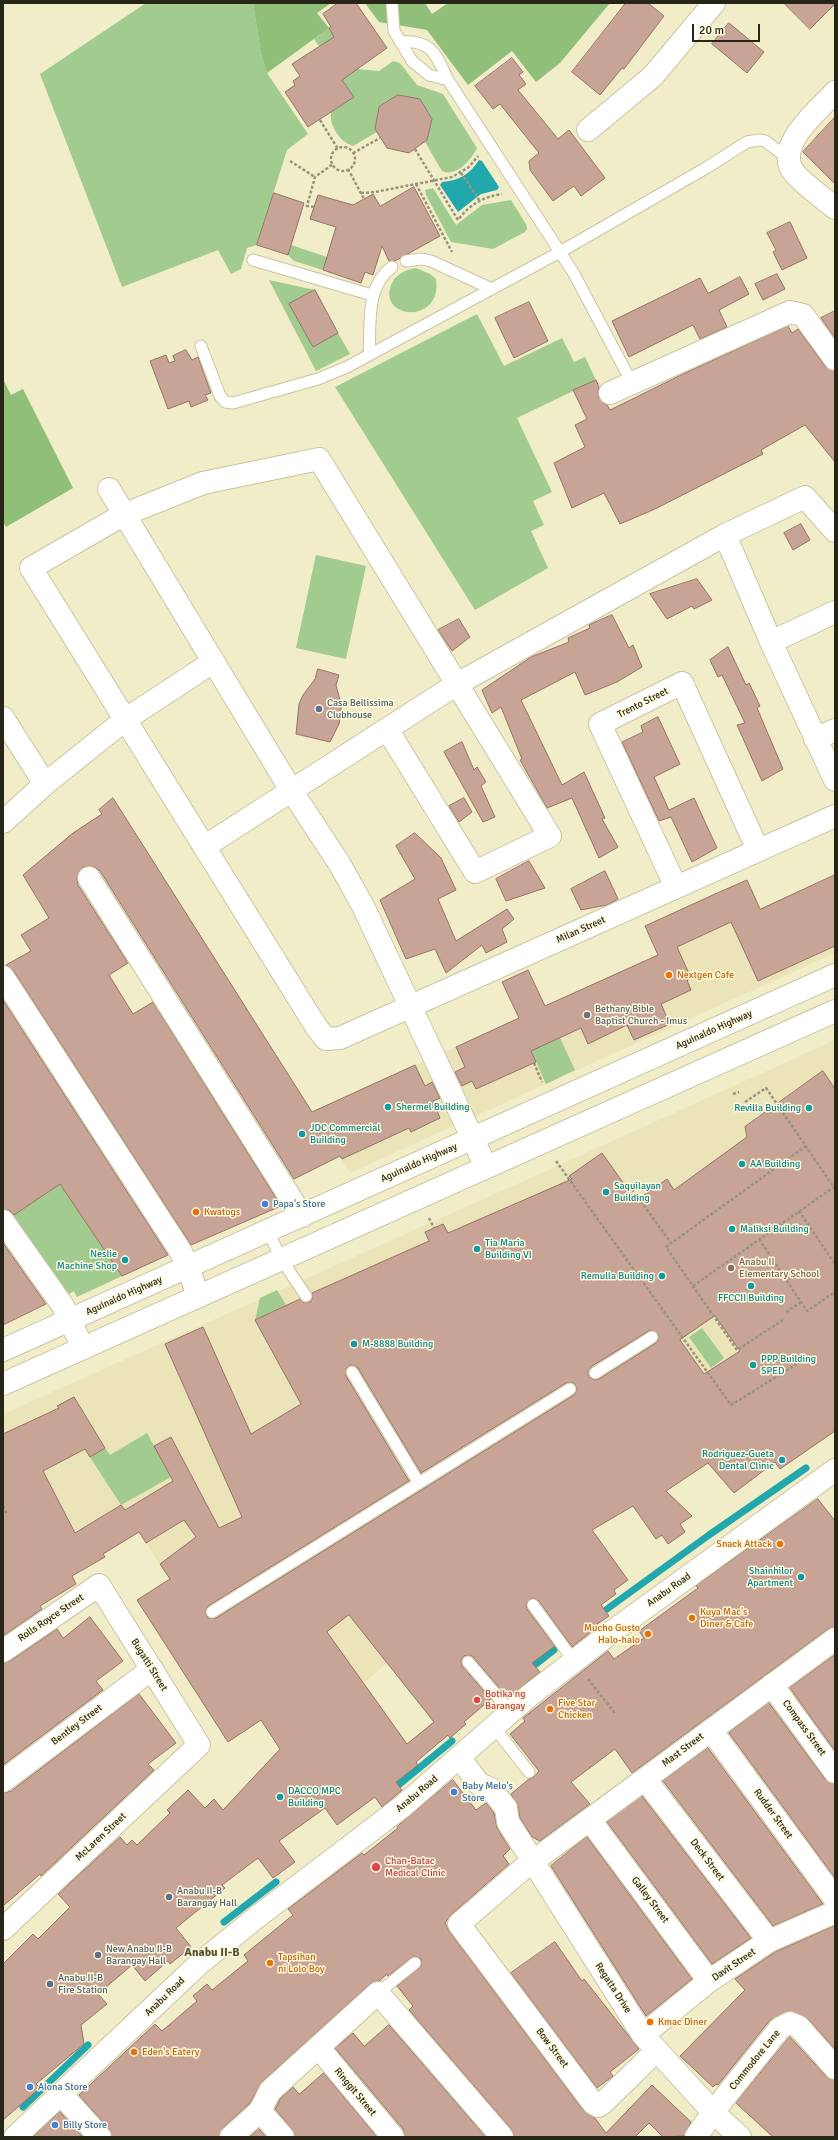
<!DOCTYPE html>
<style>
body{margin:0}
#map{position:relative;width:838px;height:2140px;overflow:hidden;background:#f2edc9;font-family:Signika,sans-serif}
canvas{display:block}
.frame{position:absolute;inset:0;border:4px solid #272518;pointer-events:none}
.scale{position:absolute;left:692px;top:24px;width:68px;height:18px;box-sizing:border-box;border:2px solid #272518;border-top:0;padding-left:5px;font-size:12px;line-height:14px;white-space:nowrap;color:#272518;-webkit-text-stroke:3px #fefadd;paint-order:stroke}
</style>
<div id="map">
<canvas width="838" height="2140"></canvas>
<div class="frame"></div>
<div class="scale">20 m</div>
</div>
<script>
const context = document.querySelector('canvas').getContext('2d');
context.lineJoin = 'round';
function fill(path, color) { context.fillStyle = color; context.fill(path, 'evenodd'); }
function strokePath(path, color, width, dash) { context.strokeStyle = color; context.lineWidth = width; context.lineCap = dash ? 'butt' : 'round'; context.setLineDash(dash || []); context.stroke(path); }
function label(font, color, halo, rows, align = 'center') {
  context.font = font + ' Signika,sans-serif'; context.lineWidth = 3; context.setLineDash([]); context.textBaseline = 'middle'; context.strokeStyle = halo; context.fillStyle = color; for (const [text, x, y, turn = 0] of rows) {
    context.save(); context.translate(x, y); context.rotate((+turn || 0) * Math.PI / 180); context.textAlign = isNaN(turn) ? turn : align; if (halo) context.strokeText(text, 0, 0); context.fillText(text, 0, 0); context.restore();
  }
}
fill(new Path2D(`
 M835,875V953L350,1173L312,1112Z
 M835,1040V1342L433,1620L346,1700L309,1730L280,1749L121,1505L3,1577V1414L555,1167Z`), '#ebe4b8');
fill(new Path2D(`
 M146,3H253L261,54L267,73L308,134L287,150L257,245L247,248L241,269L231,274L218,250L122,287L40,74Z
 M329,28L357,69L379,71L393,61L400,63L417,85L443,94L477,148C472,159 456,178 442,171L425,142L427,140L432,119L420,99L398,95L379,107L375,129L377,132L353,146C340,142 329,126 331,112L354,97L314,39Z
 M433,188L456,225L482,205L511,200L526,224L527,229L525,232L493,249L451,242L426,195L425,190Z
 M291,245L327,257L323,270L294,261L288,255Z
 M416,268L430,274L436,279C443,326 375,319 392,283C397,273 406,270 416,268Z
 M269,280L315,290L289,304L313,346L338,333L350,354L316,371Z
 M477,314L504,366L562,338L574,362L585,357L596,380L517,418L552,492L533,501L544,525L531,531L548,568L475,610L335,387Z
 M316,555L366,566L346,659L296,648Z
 M545,1006L575,1070L546,1084L517,1019Z
 M60,1184L122,1276L77,1297L74,1291L67,1295L11,1217Z
 M277,1290L286,1305L255,1320L260,1298Z
 M702,1328L724,1358L711,1368L689,1337Z
 M147,1433L171,1477L121,1505L90,1457L105,1448L110,1455Z`), '#a2cb8f');
fill(new Path2D(`
 M253,3H331L317,13L329,28L267,73L261,54Z
 M365,3H425L432,14L448,3H610L560,63L536,82L512,51L468,85L427,30L379,22Z
 M3,379L11,395L23,389L73,488L6,527L3,522Z`), '#90bf7a');
fill(new Path2D(`
 M479,160L482,161L499,187L497,190L481,194L458,212L440,185L442,182C459,181 470,174 479,160Z`), '#22a8ac');
strokePath(new Path2D(`
 M607,1609L709,1535L806,1468
 M536,1664L554,1650
 M391,1791L452,1741
 M224,1922L276,1882
 M23,2107L88,2045`), '#22a8ac', 7);
const building = new Path2D(`
 M338,3H356L387,48L342,80L354,97L308,127L285,92L295,85L293,81L300,76L292,64L334,37L329,28L331,27L323,14Z
 M626,3H648L664,16L624,69L622,68L600,95L572,72Z
 M784,3H835V4L810,29Z
 M729,23L764,52L747,73L712,44Z
 M512,58L523,72L519,75L526,84L518,90L558,139L569,130L605,178L581,196L574,186L553,201L530,170L529,161L539,153L500,104L493,109L475,86Z
 M398,95L420,99L432,119L427,140L409,153L387,148L375,129L379,107Z
 M835,117V184L803,152Z
 M414,187L440,236L395,261H389L382,246L373,275L365,272L361,283L323,270L336,227L310,219L318,195L353,205L373,194L380,206Z
 M274,193L304,203L288,255L257,245Z
 M790,222L807,258L782,270L773,252L776,250L767,233Z
 M777,274L785,289L763,300L755,284Z
 M740,277L749,294L719,310L727,327L700,339L693,325L629,357L612,321L700,278L708,293Z
 M315,290L338,333L313,347L289,304Z
 M529,302L548,341L514,358L495,318Z
 M835,311V338L821,318Z
 M788,326L792,333L798,329L825,366L835,371V462L805,425L761,450L763,454L655,509L620,524L604,493L572,508L554,463L585,447L575,425L587,419L573,390L596,380L599,387L598,392L599,398L607,405L610,410L679,376Z
 M186,350L192,360L198,357L211,393L205,395L208,400L191,407L189,401L168,409L150,361L166,355L169,363L175,361L173,356Z
 M801,524L810,540L793,550L784,533Z
 M697,579L712,600L694,609L692,606L667,619L650,594Z
 M612,615L629,648L633,645L642,667L617,682L585,695L575,672L521,700L562,785L584,772L605,818L602,819L618,847L599,858L572,798L547,808L520,760L522,759L501,707L492,713L482,690L531,657L569,642L568,638L590,628L589,625L593,623Z
 M459,619L470,637L452,651L438,630Z
 M728,647L746,685L749,683L760,706L757,708L783,769L762,781L737,725L745,723L722,675L718,677L710,660Z
 M318,669L339,675L336,685L341,704V714L339,724L330,742L296,734L299,704L303,695L315,679Z
 M658,717L680,764L654,777L669,810L694,798L717,848L692,862L671,817L659,821L622,742L643,732L641,726Z
 M462,742L474,770L477,767L486,782L481,786L495,817L483,822L444,752Z
 M113,798L312,1112L415,1065L425,1086L432,1082L440,1098L433,1101L440,1118L411,1132L409,1128L342,1159L340,1156L294,1179L100,871L94,867H83L78,873L77,879L78,885L128,963L109,975L133,1014L153,1002L281,1206L191,1245L13,970L6,965L31,951L21,935L49,918L23,875L73,833L102,814L99,810Z
 M464,798L472,812L459,822L449,806Z
 M415,833L441,858L456,890L438,899L456,941L507,909L514,919L502,929L507,942L486,953L482,945L446,973L435,949L406,959L380,900L415,879L396,846Z
 M529,861L545,888L506,901L496,879Z
 M605,871L618,899L607,905L581,910L571,889Z
 M835,875V946L758,981L731,922L677,947L691,978L687,980L691,990L661,1004L670,1024L634,1040L627,1025L588,1044L581,1028L531,1051L536,1062L476,1089L472,1081L462,1086L455,1072L465,1067L456,1047L519,1018L502,982L528,970L545,1006L658,955L645,926L715,894L747,880L760,909Z
 M3,1000L168,1255L122,1276L60,1184L14,1215L9,1210L3,1209Z
 M823,1071L835,1089V1431L780,1469L775,1462L734,1493L708,1463L666,1491L692,1516L680,1524L685,1532L668,1544L662,1535L656,1539L633,1506L592,1530L628,1580L614,1590L616,1594L601,1605L609,1616L590,1629L592,1631L572,1647L539,1601L533,1598L529,1600L526,1605L527,1609L555,1646L532,1663L540,1672L508,1698L473,1657L470,1655L464,1656L461,1660L462,1666L491,1699L464,1722L466,1724L450,1738L448,1735L416,1762L418,1765L396,1782L402,1790L382,1807L375,1797L337,1825L325,1808L279,1841L295,1862L273,1878L258,1858L222,1885L225,1888L176,1928L191,1947L170,1964L168,1961L145,1981L132,1965L98,1994L107,2004L81,2025L84,2044L36,2084L40,2088L3,2120V1964L33,1934L38,1939L70,1907L58,1894L120,1837L127,1845L132,1840L137,1845L170,1813L167,1810L188,1790L205,1808L214,1799L223,1810L280,1749L261,1720L228,1742L137,1600L170,1579L160,1564L196,1537L184,1520L146,1543L139,1532L103,1554L105,1557L72,1576L76,1584L40,1606L42,1609L3,1636V1434L59,1408L57,1406L74,1397L105,1448L90,1457L85,1449L43,1471L75,1533L121,1505L125,1510L173,1481L154,1446L171,1437L219,1528L242,1517L165,1344L203,1327L251,1434L301,1404L255,1320L300,1299L303,1302H310L312,1299V1293L429,1241L425,1232L443,1224L448,1233L572,1179L569,1176L602,1153L636,1201L667,1179L674,1190L747,1137L745,1127ZM715,1316L740,1351L704,1374L680,1340ZM651,1330L658,1334V1340L656,1343L599,1379L595,1380L589,1377L588,1373L591,1367ZM351,1365L358,1368L421,1473L566,1383H574L577,1389L574,1395L216,1618H208L205,1612L208,1606L409,1481L346,1376V1369ZM349,1615L434,1722L407,1744L327,1632Z
 M3,1243L46,1304L3,1325Z
 M818,1499L835,1521V1627L828,1629L632,1773L615,1749L571,1782L590,1804L540,1841L532,1837L520,1818L518,1806L511,1794L529,1779L534,1777L539,1771L510,1734L525,1721L523,1718L608,1651L614,1659L644,1638L639,1631L698,1588L696,1586Z
 M90,1617L123,1661L96,1681L103,1690L3,1765V1663L10,1661L57,1629L63,1638Z
 M835,1655V1751L790,1688Z
 M139,1694L176,1743L148,1764L154,1770L41,1876L40,1874L3,1906V1793L11,1791Z
 M769,1703L825,1779L835,1784V1878L729,1733Z
 M708,1748L823,1904L773,1926L663,1781Z
 M453,1780L476,1810L486,1803L494,1813L497,1828L510,1849L503,1856L509,1864L451,1915L445,1923L449,1931L583,2110L594,2117L606,2133L652,2085L691,2122L684,2136L663,2137L649,2123L635,2137H514L511,2129L409,2010L413,2006L397,1986L421,1966V1959L414,1956L388,1976L387,1974L379,1981L370,1984L262,2082L250,2103L223,2128L219,2137H112L109,2129L79,2095L155,2024L162,2031L197,2001L193,1996L207,1984L212,1990L248,1961L244,1955L293,1915L288,1909L362,1853L364,1855L398,1828L397,1827Z
 M642,1796L751,1938L712,1964L607,1822Z
 M587,1837L692,1979L646,2016L551,1866Z
 M835,1926V2049L808,2019L789,2011L770,2020L718,2085L716,2084L713,2087L680,2056L745,1990L735,1979L775,1952Z
 M555,1942L582,1981L584,1979L639,2049L610,2072L613,2076L597,2088L511,1973Z
 M389,2025L486,2137H405L403,2129L335,2048L353,2033L364,2046Z
 M790,2037L826,2076L835,2080V2137H773L736,2103Z
 M324,2073L377,2137H295L292,2129L275,2109L280,2099L293,2087L299,2094Z
 M60,2112L83,2137H33Z
 M259,2129L266,2137H250Z`);
fill(building, '#c8a497');
strokePath(building, '#957367', 1);
const service = new Path2D(`
 M392,3L394,31L412,61L429,75L448,80L573,272L632,383
 M400,42C432,39 436,55 448,80
 M253,260L372,295
 M406,261L422,259L431,261L492,289
 M201,346L220,396L225,402L233,403L318,379L347,367L560,252L706,168L747,142L759,140L765,141L788,158
 M369,355C371,324 365,287 392,267
 M268,1231L281,1259L306,1296
 M352,1372L419,1483
 M595,1373L652,1337
 M533,1605L574,1661
 M212,1612L570,1389
 M468,1662L511,1712
 M494,1727L529,1772
 M378,1993L415,1963`);
const minor = new Path2D(`
 M835,92C818,111 772,147 795,174C807,187 822,197 835,208
 M588,130L653,76L714,3
 M610,393L790,312L803,315L835,359
 M109,489L291,790L339,863L363,906L486,1167
 M725,535L771,642L835,780
 M771,642L835,612
 M3,718L45,784
 M387,729L475,872L550,836L319,459L203,483L123,515L31,568L317,1028L326,1039L340,1038L835,816
 M815,739L835,730
 M3,822L45,784L126,719L213,662
 M204,847L457,684L725,535L805,497L835,531
 M89,878L302,1216
 M676,887L600,724L682,683L758,850
 M3,977L181,1252L188,1267L198,1296
 M3,1221L63,1306L83,1348
 M3,1651L99,1585L199,1745L3,1929
 M772,1685L835,1772
 M711,1730L835,1899
 M459,1757L479,1784L491,1789L506,1808L508,1822L643,2035L713,2112L740,2137
 M645,1779L769,1941
 M3,1781L152,1669
 M590,1820L709,1981
 M643,2035L709,1981L769,1941L835,1912
 M318,2047L393,2137
 M656,2051L602,2104L598,2106L593,2103L459,1924L524,1868L835,1639
 M61,2094L100,2137
 M260,2111L283,2137
 M231,2137L260,2111L270,2091L378,1993L502,2137
 M696,2137L713,2112L780,2028L790,2023L799,2027L835,2068`);
const tertiary = new Path2D(`
 M15,2137L199,1964L257,1917L403,1806L529,1696L613,1631L835,1470`);
const trunk = new Path2D(`
 M3,1350L835,975
 M3,1384L835,1011`);
strokePath(service, '#cac4a1', 13);
strokePath(minor, '#cac4a1', 24);
strokePath(tertiary, '#cac4a1', 24);
strokePath(trunk, '#cac4a1', 24);
strokePath(new Path2D(`
 M320,120L338,149
 M331 159a12 12 0 1 1 24 0a12 12 0 1 1-24 0Z
 M415,149L458,220C470,204 483,197 502,194
 M353,153L380,138
 M290,161L315,177
 M348,169L364,199
 M461,173L479,200
 M416,184L452,252
 M361,193L375,192L452,177L469,167L478,156
 M314,207L307,206L315,177L333,164
 M534,1063L542,1082
 M733,1094L739,1092
 M745,1102L766,1088L835,1189
 M556,1161L731,1405L808,1357
 M632,1189L671,1243
 M799,1211L835,1264
 M429,1218L434,1228
 M759,1239L807,1311L835,1292
 M693,1286L834,1187
 M786,1312L801,1302
 M783,1320L737,1350L666,1247L806,1146
 M3,1506L7,1514
 M588,1679L615,1713`), '#98947b', 2.5, [3, 2]);
strokePath(service, '#fff', 11);
strokePath(minor, '#fff', 22);
strokePath(tertiary, '#fff', 22);
strokePath(trunk, '#fff', 22);
for (const [x, y, r, color] of [
 [319,709,4,"#5c6f8a"],
 [669,975,4,"#e8710a"],
 [587,1015,4,"#6b7280"],
 [388,1107,4,"#0f9aa8"],
 [809,1108,4,"#0f9aa8"],
 [302,1134,4,"#0f9aa8"],
 [742,1164,4,"#0f9aa8"],
 [606,1192,4,"#0f9aa8"],
 [265,1204,4,"#3f7fe0"],
 [196,1212,4,"#e8710a"],
 [732,1229,4,"#0f9aa8"],
 [477,1249,4,"#0f9aa8"],
 [125,1260,4,"#0f9aa8"],
 [731,1268,4,"#8d6e63"],
 [662,1276,4,"#0f9aa8"],
 [751,1286,4,"#0f9aa8"],
 [354,1344,4,"#0f9aa8"],
 [753,1365,4,"#0f9aa8"],
 [782,1460,4,"#0f9aa8"],
 [780,1544,4,"#e8710a"],
 [801,1577,4,"#0f9aa8"],
 [692,1618,4,"#e8710a"],
 [648,1634,4,"#e8710a"],
 [477,1700,4,"#e0444e"],
 [550,1709,4,"#e8710a"],
 [454,1792,4,"#3f7fe0"],
 [280,1797,4,"#0f9aa8"],
 [376,1867,5,"#e0444e"],
 [169,1897,4,"#5c6f8a"],
 [98,1955,4,"#5c6f8a"],
 [270,1963,4,"#e8710a"],
 [50,1984,4,"#5c6f8a"],
 [650,2022,4,"#e8710a"],
 [134,2052,4,"#e8710a"],
 [30,2087,4,"#3f7fe0"],
 [55,2125,4,"#3f7fe0"]
]) { const dot = new Path2D(); dot.arc(x, y, r, 0, 2 * Math.PI); context.fillStyle = color; context.fill(dot); strokePath(dot, '#fefadd', 1.5); }
label('10px', '#4e5e75', '#fefadd', [
 ["Casa Bellissima",327,703],
 ["Clubhouse",327,715],
 ["Anabu II-B",177,1891],
 ["Barangay Hall",177,1903],
 ["New Anabu II-B",106,1949],
 ["Barangay Hall",106,1961],
 ["Anabu II-B",58,1978],
 ["Fire Station",58,1990]
], 'left');
label('10px', '#272518', '#fefadd', [
 ["Trento Street",643,703,-27],
 ["Milan Street",581,930,-24],
 ["Aguinaldo Highway",714,1030,-24],
 ["Aguinaldo Highway",419,1163,-24],
 ["Aguinaldo Highway",124,1296,-24],
 ["Anabu Road",669,1590,-35],
 ["Rolls Royce Street",51,1618,-34],
 ["Bugatti Street",149,1665,58],
 ["Bentley Street",77,1725,-37],
 ["Compass Street",804,1728,54],
 ["Mast Street",683,1750,-37],
 ["Anabu Road",417,1794,-40],
 ["Rudder Street",773,1814,54],
 ["McLaren Street",101,1837,-43],
 ["Deck Street",707,1860,53],
 ["Galley Street",650,1900,53],
 ["Davit Street",734,1965,-34],
 ["Regatta Drive",613,1988,57],
 ["Anabu Road",165,1997,-44],
 ["Bow Street",552,2048,53],
 ["Commodore Lane",755,2060,-51],
 ["Ringgit Street",355,2092,50]
]);
label('10px', '#c56008', '#fefadd', [
 ["Nextgen Cafe",677,975],
 ["Kwatogs",204,1212],
 ["Snack Attack",772,1544,"right"],
 ["Kuya Mac's",700,1612],
 ["Diner & Cafe",700,1624],
 ["Mucho Gusto",640,1628,"right"],
 ["Halo-halo",640,1640,"right"],
 ["Five Star",558,1703],
 ["Chicken",558,1715],
 ["Tapsihan",278,1957],
 ["ni Lolo Boy",278,1969],
 ["Kmac Diner",658,2022],
 ["Eden's Eatery",142,2052]
], 'left');
label('10px', '#5b616d', '#fefadd', [
 ["Bethany Bible",595,1009],
 ["Baptist Church - Imus",595,1021]
], 'left');
label('10px', '#0d838f', '#fefadd', [
 ["Shermel Building",396,1107],
 ["Revilla Building",801,1108,"right"],
 ["JDC Commercial",310,1128],
 ["Building",310,1140],
 ["AA Building",750,1164],
 ["Saquilayan",614,1186],
 ["Building",614,1198],
 ["Maliksi Building",740,1229],
 ["Tia Maria",485,1243],
 ["Building VI",485,1255],
 ["Neslie",117,1254,"right"],
 ["Machine Shop",117,1266,"right"],
 ["Remulla Building",654,1276,"right"],
 ["FFCCII Building",751,1298,"center"],
 ["M-8888 Building",362,1344],
 ["PPP Building",761,1359],
 ["SPED",761,1371],
 ["Rodriguez-Gueta",774,1454,"right"],
 ["Dental Clinic",774,1466,"right"],
 ["Shainhilor",793,1571,"right"],
 ["Apartment",793,1583,"right"],
 ["DACCO MPC",288,1791],
 ["Building",288,1803]
], 'left');
label('10px', '#366cbe', '#fefadd', [
 ["Papa's Store",273,1204],
 ["Baby Melo's",462,1786],
 ["Store",462,1798],
 ["Alona Store",38,2087],
 ["Billy Store",63,2125]
], 'left');
label('10px', '#785e54', '#fefadd', [
 ["Anabu II",739,1262],
 ["Elementary School",739,1274]
], 'left');
label('10px', '#be3a42', '#fefadd', [
 ["Botika ng",485,1694],
 ["Barangay",485,1706],
 ["Chan-Batac",385,1861],
 ["Medical Clinic",385,1873]
], 'left');
label('bold 12px', '#565131', '#fefadd', [
 ["Anabu II-B",212,1953]
]);
</script>
